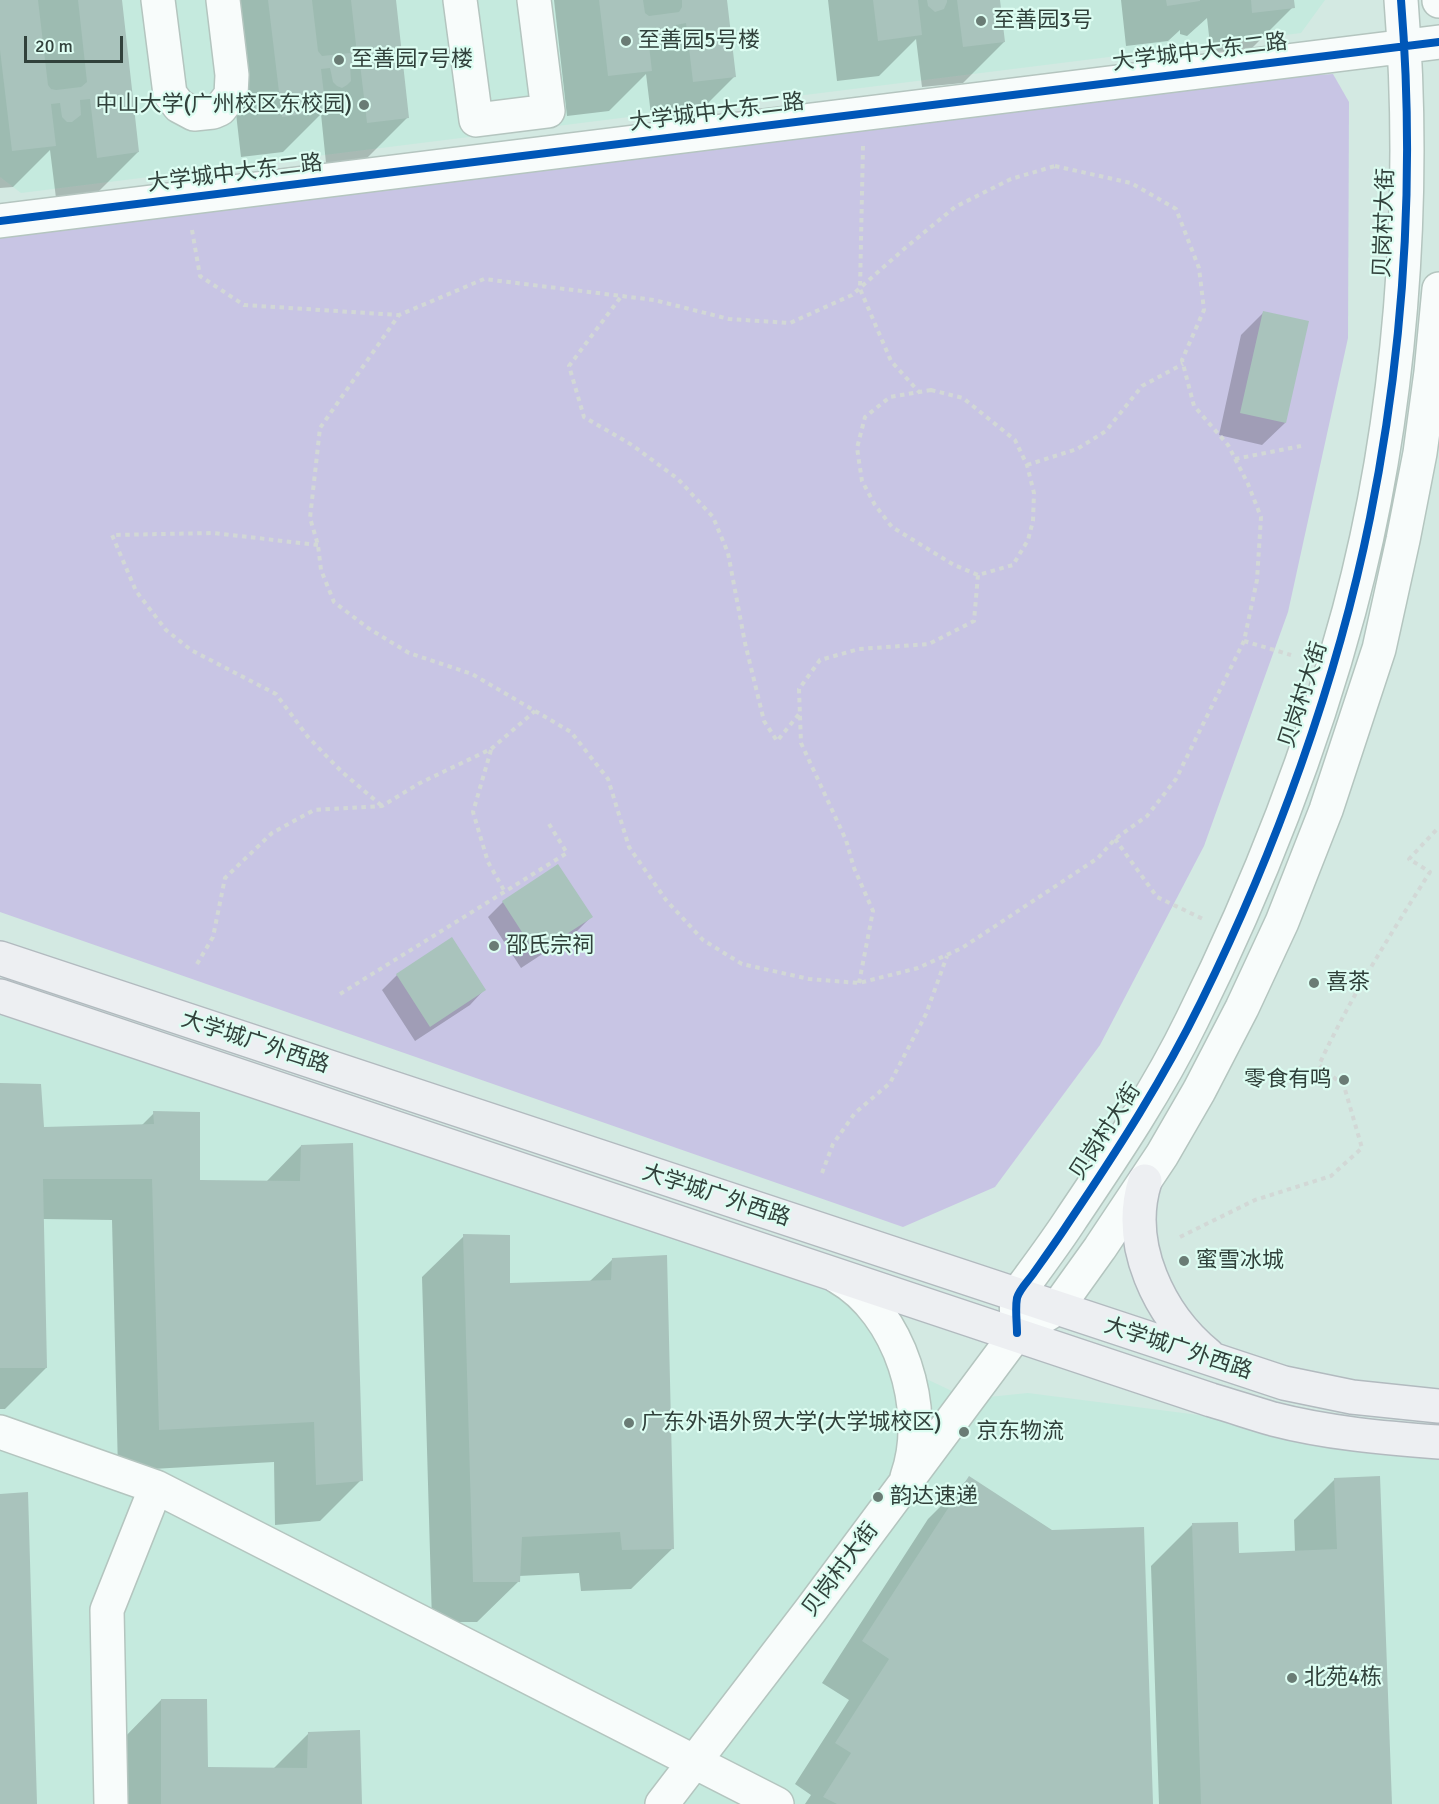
<!DOCTYPE html>
<meta charset="utf-8">
<style>
body{margin:0}
#map{position:relative;width:1439px;height:1804px;overflow:hidden;background:#d3e9e2;font-family:Signika,sans-serif}
canvas{display:block}
.scale{position:absolute;left:24px;top:36px;width:99px;height:27px;box-sizing:border-box;border:3px solid #31413b;border-top:0;padding-left:8px;font-size:18px;line-height:21px;white-space:nowrap;color:#31413b;-webkit-text-stroke:4px #ddfdf2;paint-order:stroke}
</style>
<div id="map">
<canvas width="1439" height="1804"></canvas>
<div class="scale">20 m</div>
</div>
<script>
const context = document.querySelector('canvas').getContext('2d');
context.lineJoin = 'round';
function fill(path, color) { context.fillStyle = color; context.fill(path, 'evenodd'); }
function strokePath(path, color, width, dash) { context.strokeStyle = color; context.lineWidth = width; context.lineCap = dash ? 'butt' : 'round'; context.setLineDash(dash || []); context.stroke(path); }
function label(font, color, halo, rows, align = 'center') {
  context.font = font + ' Signika,"Noto Sans SC",sans-serif'; context.lineWidth = 4.5; context.setLineDash([]); context.textBaseline = 'middle'; context.strokeStyle = halo; context.fillStyle = color; for (const [text, x, y, turn = 0] of rows) {
    context.save(); context.translate(x, y); context.rotate((+turn || 0) * Math.PI / 180); context.textAlign = isNaN(turn) ? turn : align; if (halo) context.strokeText(text, 0, 0); context.fillText(text, 0, 0); context.restore();
  }
}
fill(new Path2D(`
 M0,0H1325L1301,33L21,193L0,177Z
 M0,1015L853,1292L886,1360L969,1399L1028,1393L1439,1446V1804H0Z`), '#c5eade');
fill(new Path2D(`
 M1333,74L1349,102L1348,338L1288,612L1204,846L1100,1045L995,1187L903,1227L0,912V229L1167,85Z`), '#c8c5e4');
fill(new Path2D(`
 M0,0H120L138,152L97,193L56,198L50,150L13,187L0,188Z
 M223,0H394L408,117L367,158L326,163L321,114L283,152L241,157Z
 M554,0H725L734,77L693,118L652,123L646,74L609,111L567,116ZM658,30L661,49H659L656,33Z
 M828,0H999L1004,42L963,83L922,87L916,39L879,76L837,81Z
 M1121,0H1292L1293,7L1252,48L1211,53L1207,18L1187,36L1180,34V30L1168,41L1126,46Z
 M1263,313L1285,423L1262,445L1219,435L1241,335Z
 M503,902L591,917L576,932L521,968L488,917Z
 M397,975L484,990L470,1005L415,1041L382,990Z
 M0,1085L42,1128L141,1126L154,1113L199,1181L266,1182L301,1146L361,1480L320,1521L275,1525L274,1462L118,1471L112,1220L43,1219L46,1368L5,1409H0Z
 M464,1236L508,1285L589,1282L613,1259L673,1548L631,1589L581,1591L579,1573L519,1576V1581L477,1622H432L422,1277Z
 M969,1478L1152,1804H805L811,1795L795,1784L849,1700L822,1683L928,1519Z
 M1335,1479L1390,1804H1159L1151,1566L1192,1525L1238,1554L1295,1552L1294,1520Z
 M161,1700L206,1768L273,1769L308,1734L361,1804H121L120,1742Z`), '#0003');
fill(new Path2D(`
 M0,0H38L48,85L51,89L56,90L81,87L87,82L78,0H122L139,152L97,158L90,99L80,100L81,115L72,122H67L62,117L60,103L51,104L56,146L12,151L0,50Z
 M268,0H312L318,51L322,56L350,53L355,50L356,45L351,0H396L409,118L367,123L360,64L350,65L351,81L347,85L342,88L337,86L333,82L330,68L321,69L326,111L282,117Z
 M599,0H643L645,13L649,16L679,12L682,7V0H727L736,77L693,82L686,23L676,25L677,40L674,45L668,47L663,46L659,42L656,27L647,28L652,71L608,76Z
 M873,0H918L922,35L878,41Z
 M927,0H947V2L944,9L935,12L928,6Z
 M957,0H1000L1005,42L963,47Z
 M1166,0H1200V1L1167,6Z
 M1251,0H1294L1295,8L1252,13Z
 M1263,311L1309,321L1286,423L1240,413Z
 M558,864L593,917L536,954L502,901Z
 M452,937L486,990L430,1027L396,974Z
 M0,1083L41,1084L44,1127L154,1124L153,1111L200,1112V1180L300,1181L301,1145L353,1143L363,1481L316,1485L314,1422L159,1430L152,1179H43L47,1368H0Z
 M463,1234L510,1235V1283L611,1280L612,1258L667,1255L674,1549L622,1550L620,1532L522,1537L520,1582H473Z
 M969,1476L1052,1530L1144,1527L1153,1804H837L823,1797L851,1753L835,1743L889,1659L862,1641Z
 M1380,1476L1392,1804H1201L1192,1523L1238,1522L1239,1553L1337,1549L1334,1478Z
 M28,1492L37,1804H0V1494Z
 M161,1699H207L208,1767L307,1768L308,1732L360,1730L362,1804H161Z`), '#a9c3bc');
const minor = new Path2D(`
 M158,0L170,94L179,106L194,114L213,112L220,109L231,95L232,75L223,0
 M460,0L476,120L548,111L534,0
 M1439,0V1
 M0,221L1439,42
 M838,1277C900,1312 931,1410 907,1477
 M1017,1323C1017,1314 1015,1302 1018,1295C1020,1289 1027,1282 1030,1277C1044,1258 1058,1239 1071,1219C1114,1155 1158,1090 1192,1020C1257,889 1311,752 1349,611C1401,417 1417,200 1401,0
 M0,1432L156,1487L777,1804
 M111,1804L107,1610L156,1487
 M662,1804L810,1611L1017,1333L1057,1308L1100,1248L1162,1155L1199,1091L1242,1008L1282,922L1326,810L1379,649L1403,540L1420,453L1431,372L1439,289`);
const major = new Path2D(`
 M0,958L1284,1383L1352,1397L1439,1406
 M0,996L1211,1400C1232,1406 1252,1413 1273,1419C1327,1433 1384,1438 1439,1442
 M1145,1181C1125,1244 1159,1315 1208,1355`);
strokePath(minor, '#b4c5bf', 36);
strokePath(major, '#b2babf', 36);
strokePath(new Path2D(`
 M863,146L860,289L891,361L919,392
 M1055,166L1131,183L1176,209L1199,268L1204,310L1182,360L1194,406L1228,445L1248,484L1261,517L1257,580L1244,641L1176,779L1147,816L1115,839L1098,858L962,948L918,968L859,983L809,979L742,964L703,940L666,900L629,847L608,779L571,732L472,674L409,653L368,628L334,602L321,570L318,545L310,518L320,428L399,315L484,279L654,300L729,319L790,323L852,295L904,249L955,207L1011,179Z
 M192,230L200,276L244,305L398,315
 M620,298L569,366L584,417L632,445L678,479L713,517L728,553L745,643L764,721L777,741L800,713
 M931,390L963,398L1015,440L1027,465L1034,493L1033,521L1028,540L1013,565L978,575L954,565L892,527L875,505L862,481L857,448L865,417L890,397Z
 M1235,459L1301,446
 M1027,465L1077,449L1106,431L1142,386L1183,364
 M318,545L213,533L112,535L136,591L166,630L191,650L276,694L308,737L342,772L382,806
 M1244,641L1291,655
 M491,750L473,812L488,862L505,892
 M1115,839L1157,897L1203,919
 M197,964L213,937L225,878L272,833L314,810L382,806L420,783L491,749L535,711
 M859,983L873,911L854,868L846,840L801,743L799,689L820,660L859,649L929,644L974,621L978,575
 M340,994L567,853L549,824
 M822,1173L833,1144L855,1113L890,1083L926,1014L947,956
 M1180,1237L1255,1200L1331,1176L1362,1148L1344,1086L1319,1065C1350,998 1390,935 1430,872L1409,859L1439,827`), '#d2d8d6', 4, [4.5, 4.5]);
strokePath(minor, '#f8fcfb', 33);
strokePath(major, '#edeff2', 33);
strokePath(new Path2D(`
 M0,221L1439,42
 M1017,1333C1017,1322 1015,1309 1017,1298C1019,1290 1028,1281 1033,1274C1045,1257 1058,1239 1069,1222C1117,1151 1164,1078 1201,1002C1275,852 1337,682 1370,518C1404,349 1415,172 1401,0`), '#0057b8', 8);
for (const [x, y, r, color] of [
 [981,21,6,"#6a7c75"],
 [626,41,6,"#6a7c75"],
 [339,60,6,"#6a7c75"],
 [364,105,6,"#6a7c75"],
 [494,946,6,"#6a7c75"],
 [1314,983,6,"#6a7c75"],
 [1344,1080,6,"#6a7c75"],
 [1184,1261,6,"#6a7c75"],
 [629,1423,6,"#6a7c75"],
 [964,1432,6,"#6a7c75"],
 [878,1497,6,"#6a7c75"],
 [1292,1678,6,"#6a7c75"]
]) { const dot = new Path2D(); dot.arc(x, y, r, 0, 2 * Math.PI); context.fillStyle = color; context.fill(dot); strokePath(dot, '#ddfdf2', 2); }
label('22px', '#31413b', '#ddfdf2', [
 ["至善园3号",993,21],
 ["至善园5号楼",638,41],
 ["至善园7号楼",351,60],
 ["中山大学(广州校区东校园)",352,105,"right"],
 ["邵氏宗祠",506,946],
 ["喜茶",1326,983],
 ["零食有鸣",1332,1080,"right"],
 ["蜜雪冰城",1196,1261],
 ["广东外语外贸大学(大学城校区)",641,1423],
 ["京东物流",976,1432],
 ["韵达速递",890,1497],
 ["北苑4栋",1304,1678]
], 'left');
label('22px', '#31413b', '#ddfdf2', [
 ["大学城中大东二路",1200,53,-7],
 ["大学城中大东二路",717,113,-7],
 ["大学城中大东二路",235,174,-7],
 ["贝岗村大街",1385,223,-88],
 ["贝岗村大街",1304,695,-72],
 ["大学城广外西路",255,1043,18],
 ["贝岗村大街",1106,1132,-57],
 ["大学城广外西路",716,1196,18],
 ["大学城广外西路",1178,1349,18],
 ["贝岗村大街",841,1570,-53]
]);
</script>
